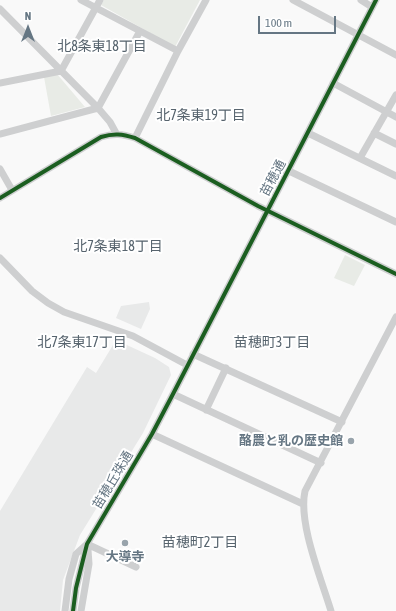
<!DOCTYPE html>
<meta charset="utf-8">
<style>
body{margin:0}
#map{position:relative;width:396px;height:611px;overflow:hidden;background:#f9f9f9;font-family:"Asap Condensed",sans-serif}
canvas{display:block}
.north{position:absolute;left:8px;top:8px;width:40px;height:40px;-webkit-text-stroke:3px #fff;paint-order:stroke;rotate:0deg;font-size:11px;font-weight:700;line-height:16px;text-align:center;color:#657683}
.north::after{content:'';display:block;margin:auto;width:14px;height:18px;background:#657683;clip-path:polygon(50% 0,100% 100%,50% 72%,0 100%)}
.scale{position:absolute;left:258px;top:16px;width:78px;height:18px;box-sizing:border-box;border:2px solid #657683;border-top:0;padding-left:5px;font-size:12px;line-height:14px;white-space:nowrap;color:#657683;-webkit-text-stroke:3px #fff;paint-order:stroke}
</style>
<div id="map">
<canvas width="396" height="611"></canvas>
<div class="north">N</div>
<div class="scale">100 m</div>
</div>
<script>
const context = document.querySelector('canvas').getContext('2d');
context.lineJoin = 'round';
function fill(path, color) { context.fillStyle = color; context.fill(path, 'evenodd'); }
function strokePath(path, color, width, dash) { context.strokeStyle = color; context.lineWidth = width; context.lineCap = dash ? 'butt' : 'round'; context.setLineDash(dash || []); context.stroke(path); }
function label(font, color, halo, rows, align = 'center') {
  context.font = font + ' "Asap Condensed","Noto Sans JP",sans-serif'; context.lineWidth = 4; context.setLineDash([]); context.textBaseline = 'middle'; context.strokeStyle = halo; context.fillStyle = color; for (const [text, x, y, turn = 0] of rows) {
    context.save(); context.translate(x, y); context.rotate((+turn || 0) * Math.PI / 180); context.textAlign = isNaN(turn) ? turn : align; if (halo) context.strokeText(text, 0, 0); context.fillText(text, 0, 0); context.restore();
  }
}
fill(new Path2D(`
 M149,302L150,309L141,329L116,318L121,306Z
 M116,340L155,358L169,367L171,375L143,433L80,535L63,580L60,611H0V511L87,367L96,373Z`), '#e8e9e9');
fill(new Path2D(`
 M104,0H200L175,47L101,5Z
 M57,74L85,107L51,116L44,77Z
 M345,255L365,265L354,286L334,278Z`), '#e8ebe6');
strokePath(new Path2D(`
 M81,0L178,51L206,0
 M293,0L396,55
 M361,0L372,7
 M0,9L98,108L110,122L116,133
 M0,83L61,71L100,0
 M333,83L396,117
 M308,133L396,176
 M374,133L396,144
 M0,134L98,108L140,31
 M135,138L178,51
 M360,158L396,95
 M0,169L12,190
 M289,171L396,222
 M0,198L101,137C114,133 122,134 135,138L258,206L396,274
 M0,258L32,291L48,303L64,312L133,336L187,365
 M193,354L342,422
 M173,394L321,463
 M206,410L226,368
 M152,434L303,504
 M87,544L136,567
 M65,611L69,579L76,554L87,544
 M73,611L76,588L87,544L152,434L173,394L376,0
 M81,611L89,564L88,550
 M331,611C321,578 298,523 305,491L396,317`), '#cecfd0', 7);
strokePath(new Path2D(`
 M0,198L101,137C114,133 122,134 135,138L258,206L396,274
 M73,611L76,588L87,544L152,434L173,394L376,0`), '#1b5e20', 4);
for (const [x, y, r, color] of [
 [351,441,4,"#99a4ac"],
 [125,543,4,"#99a4ac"]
]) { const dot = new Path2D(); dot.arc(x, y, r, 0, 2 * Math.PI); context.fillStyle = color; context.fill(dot); strokePath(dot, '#fff', 1.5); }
label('13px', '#657683', '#fff', [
 ["苗穂通",273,178,-62],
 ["苗穂丘珠通",113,480,-59]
]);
label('bold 13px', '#657683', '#fff', [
 ["酪農と乳の歴史館",343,441],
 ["大導寺",125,557,"center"]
], 'right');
label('14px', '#57646e', '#fff', [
 ["北8条東18丁目",102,47],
 ["北7条東19丁目",201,116],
 ["北7条東18丁目",118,247],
 ["北7条東17丁目",82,343],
 ["苗穂町3丁目",272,343],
 ["苗穂町2丁目",200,543]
]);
</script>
